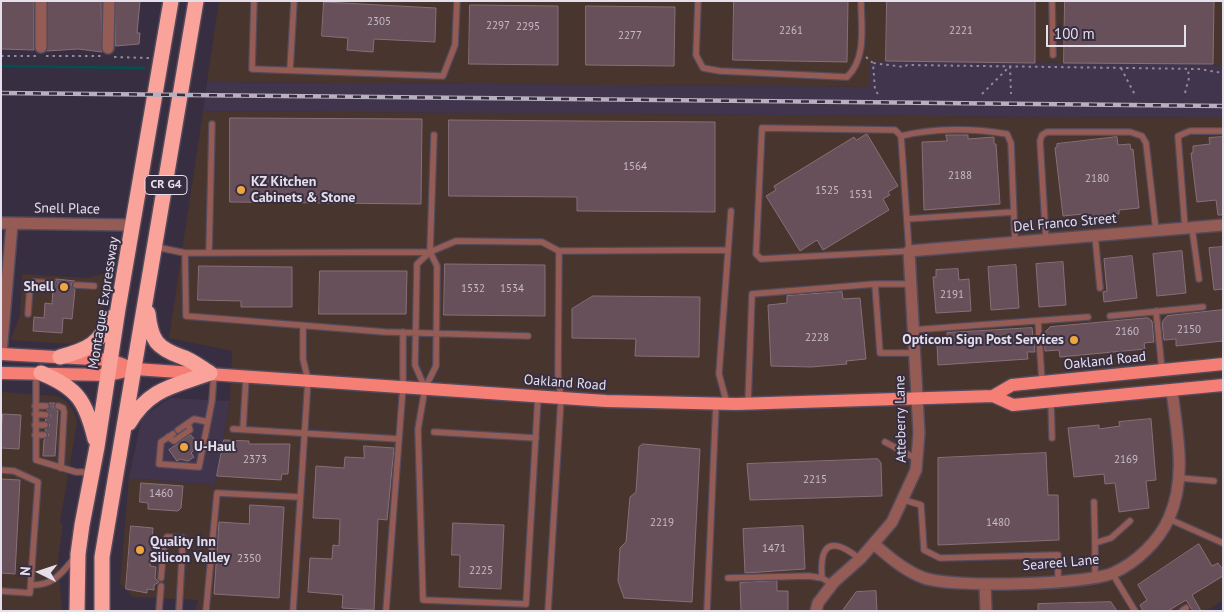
<!DOCTYPE html>
<style>
body{margin:0}
#map{position:relative;width:1224px;height:612px;overflow:hidden;background:#372e41;font-family:"PT Sans",sans-serif}
canvas{display:block}
.frame{position:absolute;inset:0;border:2px solid #e5dfeb;pointer-events:none}
.north{position:absolute;left:15px;top:547px;width:50px;height:50px;-webkit-text-stroke:4px #372e41;paint-order:stroke;rotate:274deg;font-size:14px;font-weight:700;line-height:20px;text-align:center;color:#e5dfeb}
.north::after{content:'';display:block;margin:auto;width:18px;height:22px;background:#e5dfeb;clip-path:polygon(50% 0,100% 100%,50% 72%,0 100%)}
.scale{position:absolute;left:1046px;top:25px;width:140px;height:22px;box-sizing:border-box;border:2px solid #e5dfeb;border-top:0;padding-left:6px;font-size:15px;line-height:18px;white-space:nowrap;color:#e5dfeb;-webkit-text-stroke:4px #372e41;paint-order:stroke}
</style>
<div id="map">
<canvas width="1224" height="612"></canvas>
<div class="frame"></div>
<div class="north">N</div>
<div class="scale">100 m</div>
</div>
<script>
const context = document.querySelector('canvas').getContext('2d');
context.lineJoin = 'round';
function fill(path, color) { context.fillStyle = color; context.fill(path, 'evenodd'); }
function strokePath(path, color, width, dash) { context.strokeStyle = color; context.lineWidth = width; context.lineCap = dash ? 'butt' : 'round'; context.setLineDash(dash || []); context.stroke(path); }
function label(font, color, halo, rows, align = 'center') {
  context.font = font + ' "PT Sans",sans-serif'; context.lineWidth = 4; context.setLineDash([]); context.textBaseline = 'middle'; context.strokeStyle = halo; context.fillStyle = color; for (const [text, x, y, turn = 0] of rows) {
    context.save(); context.translate(x, y); context.rotate((+turn || 0) * Math.PI / 180); context.textAlign = isNaN(turn) ? turn : align; if (halo) context.strokeText(text, 0, 0); context.fillText(text, 0, 0); context.restore();
  }
}
fill(new Path2D(`
 M219,1H1223V67L1213,64L871,61L870,87L207,82Z
 M203,111L1223,118V600L1206,611H195L198,600L133,597L120,583L129,478L215,485L230,401L232,351L169,338Z
 M112,271L100,323L92,336L84,341L71,344L10,340L20,316L22,274L88,278Z
 M1,392L57,396L66,401L74,412L77,423L60,522L63,525L58,560L62,611H1Z`), '#48352d');
fill(new Path2D(`
 M870,61L1213,64L1223,67V118L203,111L207,82L870,87Z
 M170,398L230,401L215,485L129,478L142,417Z`), '#41354e');
strokePath(new Path2D(`
 M1,66L144,68`), '#005151', 2.5);
const building = new Path2D(`
 M1,1H34V50L1,49Z
 M48,1H101L102,52L78,49L47,51Z
 M116,1H140L137,33H140L139,44L116,46Z
 M734,1H848L847,62L733,60Z
 M887,1H1035V63L886,61Z
 M1065,1H1214L1213,64L1064,63Z
 M324,2L436,8L435,42L374,39L373,52L347,50L348,38L322,36Z
 M470,5L558,6V65L469,64Z
 M586,6L675,7L674,66L586,65Z
 M230,118L422,119L421,204L230,202Z
 M449,120L715,122V212L577,211V197L449,196Z
 M867,134L898,186L888,192L890,195L883,199L889,210L823,250L817,240L800,251L766,196L776,190L774,186L854,137L856,140Z
 M946,135H968V139L994,137V144H996L1000,204L924,210L922,142L947,141Z
 M1117,137L1118,145L1130,144L1131,150L1133,149L1139,208L1119,210V214L1083,218V214L1063,216L1055,148L1057,147V144Z
 M1223,137V215H1218L1216,200L1197,202L1191,153H1193V146L1210,144L1209,138Z
 M1223,247V289L1214,290L1209,248Z
 M1182,251L1186,293L1157,296L1153,254Z
 M1132,256L1137,298L1104,302L1103,292L1107,291L1104,259Z
 M1063,262L1066,305L1039,307L1036,264Z
 M445,264L545,265V316L444,315Z
 M1016,265L1019,308L991,310L988,267Z
 M199,266L292,267V307H241V301L198,300Z
 M958,269L959,280L969,279L971,311L936,313L933,277H936V270Z
 M320,271H407L406,314H319Z
 M56,279L75,281L71,284L75,290L72,319L63,318L62,333L33,331L34,317L44,318L45,303L52,304L53,288L58,284Z
 M842,292L843,299L860,298L866,359L846,361L847,364L811,367L771,366L768,305L787,303V296Z
 M593,296L700,297L699,357L635,356L636,339L572,338V309Z
 M1223,310V341L1176,346V339L1164,340L1162,322L1167,316Z
 M1148,318L1152,321L1154,342L1144,343L1145,349L1060,357L1059,350L1045,351L1044,333L1050,327Z
 M1032,328L1035,352H1027L1028,359L938,365L937,344H948L947,333Z
 M49,403H55L53,407L58,411L55,456H43L44,440L49,435L45,430L50,425L45,420L51,416L47,410L51,406Z
 M3,414L21,415L19,449L1,448Z
 M1151,419L1156,480L1146,481L1149,508L1119,512L1115,483L1105,484L1104,474L1074,477L1068,428L1099,425V429L1120,426L1119,422Z
 M191,435L199,445L191,453L194,457L188,461L180,459L177,461L169,450Z
 M224,440L249,441V444H290L288,474H282L281,480L217,476Z
 M643,444L700,449L692,602L624,598L618,581L620,548L626,542L630,497L636,492L639,447Z
 M364,446L394,448L387,520L378,519L374,610L342,608L343,595L308,592L310,558L332,559L333,545L339,546L340,519L313,518L316,466L344,468L345,457L364,458Z
 M1046,453L1048,495H1058L1059,540L938,545V458Z
 M878,459L881,463L882,496L750,500L747,464Z
 M1,479L20,480L15,574L1,573Z
 M141,483L183,486L181,508L178,511L148,509V503L140,502Z
 M250,505L284,507L279,598L214,594L219,522L249,524Z
 M453,523L504,525L501,589L459,587L460,555H452Z
 M131,526L153,528L150,566L156,567L155,578L159,582L154,585V590L147,589V593L126,589Z
 M803,526L805,569L745,573L743,529Z
 M1199,544L1212,566L1218,563L1223,570V576L1192,595L1201,611H1193L1186,600L1168,611H1143L1140,605L1147,600L1138,585Z
 M777,581V591H788V611H741L740,583Z
 M876,591L877,611H842L856,592Z
 M1111,602L1117,611H1038V604Z`);
fill(building, '#675059');
strokePath(building, '#886f78', 1);
const lane = new Path2D(`
 M254,1L252,69L443,76L455,45L457,1
 M698,1L696,55L703,68L720,71L847,77C867,58 861,26 861,1
 M1052,1L1053,55
 M290,70L294,1
 M762,128L895,130L901,136L909,251L761,259L756,254Z
 M434,135L430,252L437,266L436,366L425,388L418,429L423,600L526,604L538,396
 M901,136C934,128 973,128 1007,134L1011,143L1015,242
 M907,219L1014,212
 M1185,228L1178,136L1190,131H1223
 M1192,228L1199,279
 M1095,236L1100,288
 M1046,240L1040,141L1042,135L1047,132H1130L1142,136L1146,143L1156,231
 M156,247L185,253L430,252L456,241L542,242L559,251L728,250
 M185,253L186,316L385,332L528,336
 M209,253L212,124
 M875,284L880,353H914
 M76,285L94,286
 M1156,311L1162,370
 M28,314L30,286L34,282L53,283
 M1110,316L1203,307
 M1038,321L1042,382
 M912,330L1088,317
 M36,373V460L76,472H90
 M425,388L415,365L417,264L430,252
 M1051,402L1052,438
 M748,403L752,294L875,284H911
 M727,404L719,374L731,211
 M35,406H46
 M58,406L63,408L64,412L61,468
 M35,414L46,415
 M35,425H45
 M233,429L399,439
 M243,429L246,377
 M178,430L194,419L208,422
 M434,432L536,438
 M173,434L161,442L159,464L199,467L212,401L214,373
 M35,435H44
 M168,437L174,441L190,430L188,423
 M885,442L917,459
 M1,470L14,471L38,482L30,593L1,591
 M1180,478L1214,481
 M904,500L921,505L924,550L940,558L1058,555V580
 M1094,502L1095,543
 M1169,519L1223,543
 M1112,573L1135,611
 M1095,577V543L1111,538L1130,521
 M161,578L164,543L167,537L183,538L179,611
 M728,578L809,576L822,578L832,584
 M822,578C819,540 834,538 860,559
 M31,585C53,586 62,573 75,557
 M159,611L161,586
 M206,611L217,493L300,497
 M293,611L308,380L303,359V326
 M386,611L403,386V332
 M548,611L561,398L558,374L559,251
 M707,611L716,404
 M1182,611L1186,608`);
const street = new Path2D(`
 M41,47V1
 M108,48L109,1
 M1,223L132,225
 M1,354L12,224
 M874,544C889,557 905,571 924,578C954,588 1084,585 1113,573C1136,563 1159,541 1169,518C1187,478 1177,433 1172,391
 M985,584L986,611
 M816,611L818,603L834,582L861,558L892,522L916,470L919,433L909,251L1223,225`);
const primary = new Path2D(`
 M1,354L111,360L135,369
 M1,373L109,375L135,369L606,401L736,404L993,396L1013,405L1223,385
 M993,396L1012,385L1223,364`);
const highway = new Path2D(`
 M148,313C151,341 157,348 182,357C192,360 201,368 210,373
 M60,357C90,349 98,344 113,317
 M41,373C78,388 86,402 95,439
 M129,423C149,388 175,386 210,373
 M77,611L78,554L82,525L97,447L118,309L171,1
 M102,611V557L196,1`);
strokePath(lane, '#534a5c', 8);
strokePath(street, '#534a5c', 14);
strokePath(primary, '#534a5c', 15);
strokePath(highway, '#534a5c', 18);
strokePath(new Path2D(`
 M1,56H36
 M46,56H101
 M114,57L149,58
 M866,57L873,63
 M1010,66L1011,94
 M1121,68L1135,95
 M1185,93L1189,78L1188,69
 M878,94L875,90L873,63L904,67L907,65L1199,69L1223,73
 M982,94L1010,66`), '#908998', 2, [2.5, 4]);
strokePath(lane, '#955b55', 5.5);
strokePath(street, '#955b55', 11);
strokePath(primary, '#f57e75', 12);
strokePath(highway, '#f9a39a', 15);
const rail = new Path2D(`
 M1,93L1223,106`);
strokePath(rail, '#b7b0be', 4.5);
strokePath(rail, '#372e41', 2.5, [8]);
for (const [x, y, r, color] of [
 [241,190,5,"#f0a63f"],
 [64,287,5,"#f0a63f"],
 [1074,340,5,"#f0a63f"],
 [184,447,5,"#f0a63f"],
 [140,550,5,"#f0a63f"]
]) { const dot = new Path2D(); dot.arc(x, y, r, 0, 2 * Math.PI); context.fillStyle = color; context.fill(dot); strokePath(dot, '#372e41', 2); }
label('11px', '#c6bbc6', null, [
 ["2305",379,22],
 ["2297",498,26],
 ["2295",528,27],
 ["2261",791,31],
 ["2221",961,31],
 ["2277",630,36],
 ["1564",635,167],
 ["2188",960,176],
 ["2180",1097,179],
 ["1525",827,191],
 ["1531",861,195],
 ["1532",473,289],
 ["1534",512,289],
 ["2191",952,295],
 ["2150",1189,330],
 ["2160",1127,332],
 ["2228",817,338],
 ["2373",255,460],
 ["2169",1126,460],
 ["2215",815,480],
 ["1460",161,494],
 ["2219",662,523],
 ["1480",998,523],
 ["1471",774,549],
 ["2350",249,559],
 ["2225",481,571]
]);
for (const [x, y, w] of [
 [166,185,42]
]) { const box = new Path2D(); box.roundRect(x - w / 2, y - 9.5, w, 19, 4); context.fillStyle = '#372e41'; context.fill(box); strokePath(box, '#e5dfeb', 1); }
label('bold 12px', '#e5dfeb', null, [
 ["CR G4",166,185]
]);
label('bold 14px', '#e5dfeb', '#372e41', [
 ["KZ Kitchen",251,182],
 ["Cabinets & Stone",251,198],
 ["Shell",54,287,"right"],
 ["Opticom Sign Post Services",1064,340,"right"],
 ["U-Haul",194,447],
 ["Quality Inn",150,542],
 ["Silicon Valley",150,558]
], 'left');
label('14px', '#e5dfeb', '#372e41', [
 ["Snell Place",67,209,1],
 ["Del Franco Street",1065,223,-5],
 ["Montague Expressway",104,303,-81],
 ["Oakland Road",1105,361,-6],
 ["Oakland Road",565,383,4],
 ["Atteberry Lane",901,419,-91],
 ["Seareel Lane",1061,563,-5]
]);
</script>
